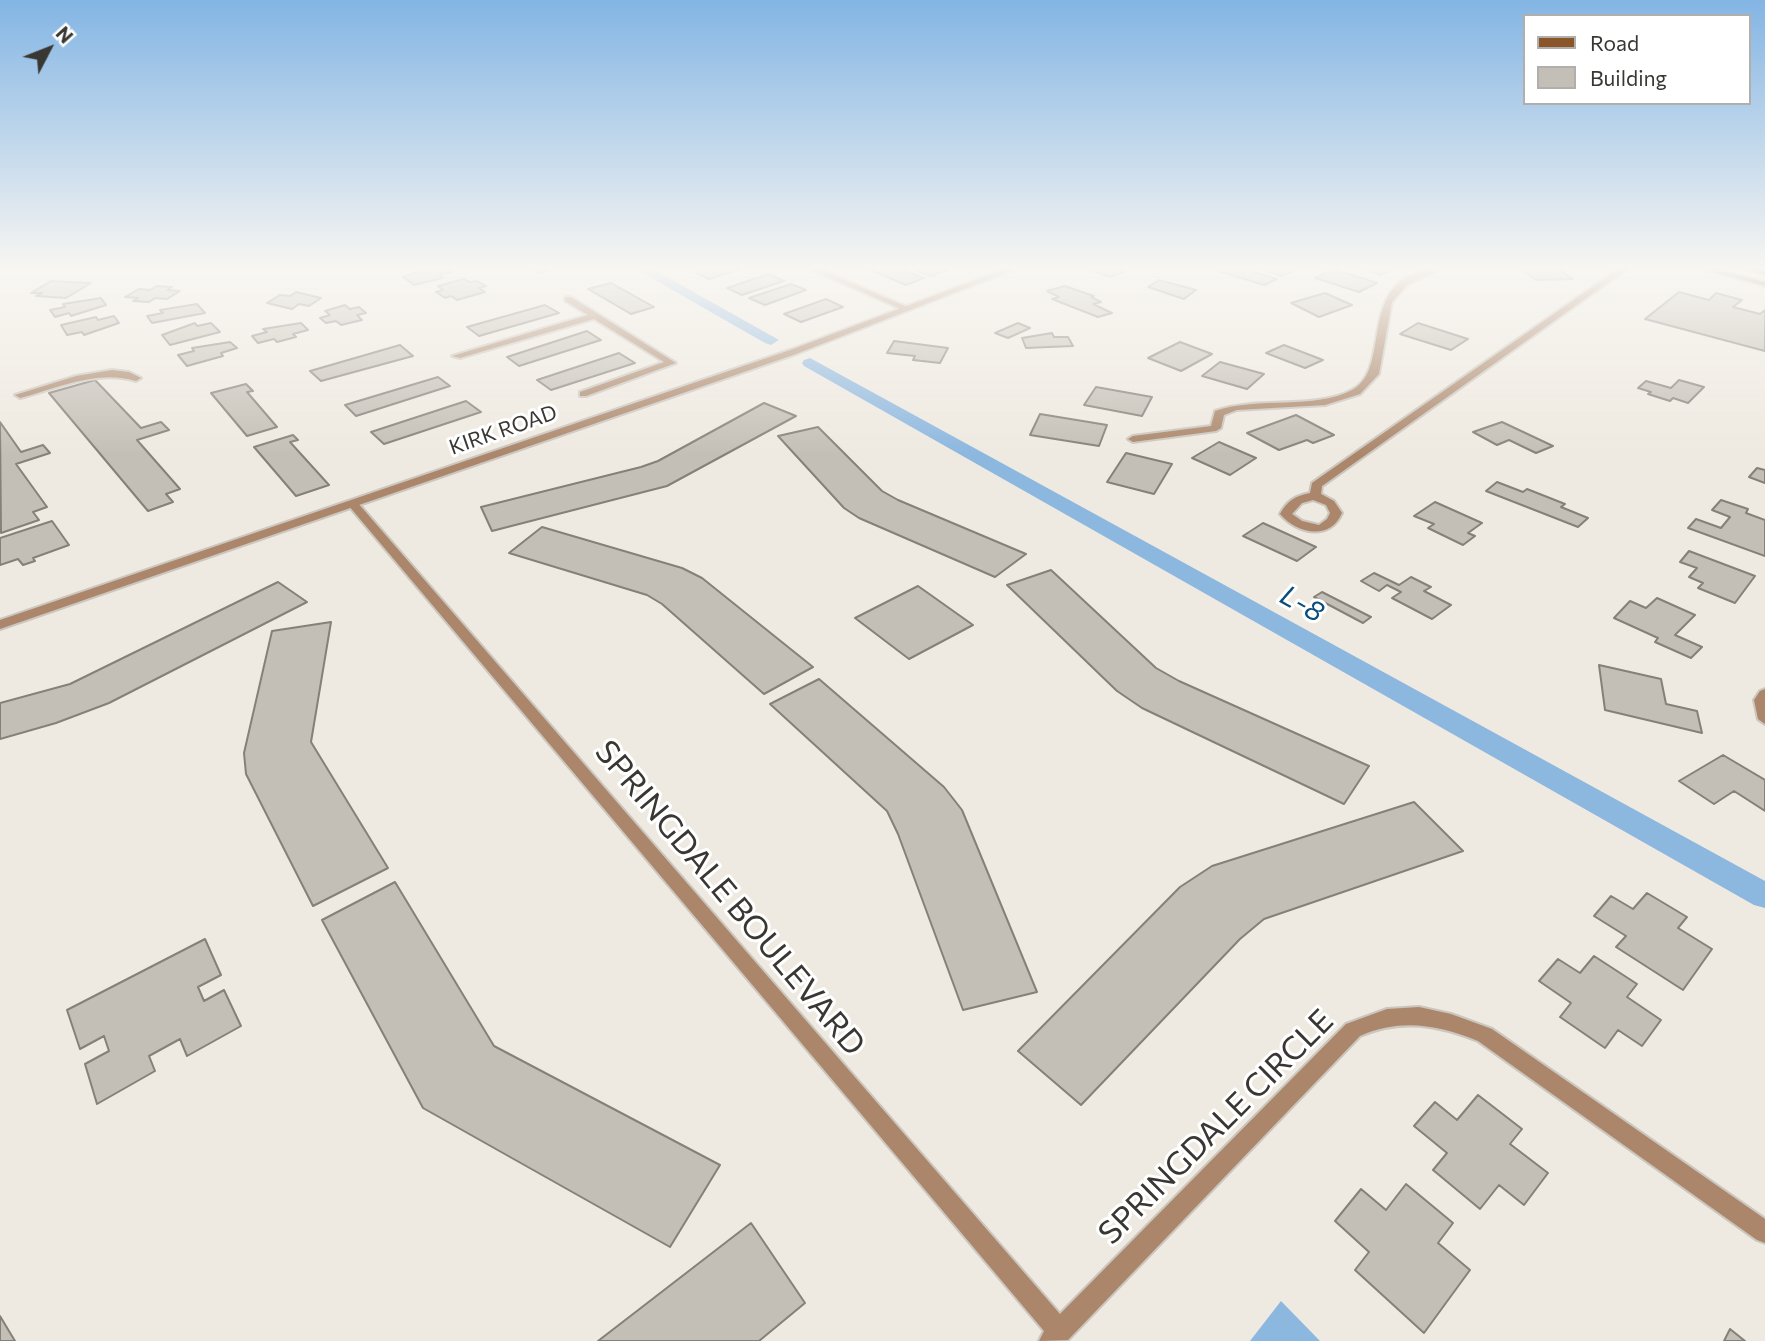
<!DOCTYPE html>
<style>
body{margin:0}
#map{position:relative;width:1765px;height:1341px;overflow:hidden;background:#efeae1;font-family:Commissioner,sans-serif}
canvas{display:block}
.legend{position:absolute;left:1523px;top:14px;width:228px;height:91px;box-sizing:border-box;background:#fff;border:2px solid #b0afad;margin:0;padding:9px 12px;list-style:none;font-size:21px;color:#393733}
.legend li{display:flex;align-items:center;gap:14px;height:35px}
.legend b{width:35px;border:2px solid #b0afad}
.north{position:absolute;left:14px;top:14px;width:70px;height:70px;-webkit-text-stroke:5px #fff;paint-order:stroke;rotate:48deg;font-size:19px;font-weight:700;line-height:28px;text-align:center;color:#393733}
.north::after{content:'';display:block;margin:auto;width:24px;height:32px;background:#393733;clip-path:polygon(50% 0,100% 100%,50% 72%,0 100%)}
</style>
<div id="map">
<canvas width="1765" height="1341"></canvas>
<ul class="legend">
<li><b style="height:9px;background:#895529"></b>Road</li>
<li><b style="height:19px;background:#c4bfb6"></b>Building</li>
</ul>
<div class="north">N</div>
</div>
<script>
const context = document.querySelector('canvas').getContext('2d');
context.lineJoin = 'round';
function fill(path, color) { context.fillStyle = color; context.fill(path, 'evenodd'); }
function strokePath(path, color, width, dash) { context.strokeStyle = color; context.lineWidth = width; context.lineCap = dash ? 'butt' : 'round'; context.setLineDash(dash || []); context.stroke(path); }
function label(font, color, halo, rows, align = 'center') {
  context.font = font + ' Commissioner,sans-serif'; context.lineWidth = 6; context.setLineDash([]); context.textBaseline = 'middle'; context.strokeStyle = halo; context.fillStyle = color; for (const [text, x, y, turn = 0] of rows) {
    context.save(); context.translate(x, y); context.rotate((+turn || 0) * Math.PI / 180); context.textAlign = isNaN(turn) ? turn : align; if (halo) context.strokeText(text, 0, 0); context.fillText(text, 0, 0); context.restore();
  }
}
fill(new Path2D(`
 M1281,1301L1320,1341H1250Z`), '#8cb7df');
fill(new Path2D(`
 M632,267H649L779,340L771,345L765,343Z
 M810,358L1765,881V908L1754,905L804,366L802,363L804,360Z`), '#8cb7df');
const building = new Path2D(`
 M444,267L452,272L439,275L443,278L414,285L403,277L428,268L432,270Z
 M523,267H561L541,272Z
 M712,267H747L709,279L695,272Z
 M880,267H894L924,278L906,285L870,270Z
 M908,267H940L948,270L931,276Z
 M1082,267H1112L1125,271L1110,277Z
 M1227,267H1238L1277,279L1264,285L1219,271Z
 M1253,267H1284L1295,270L1282,276Z
 M1358,267H1393L1390,268L1395,269L1380,275Z
 M1517,267H1555L1573,279L1536,280Z
 M1333,269L1377,283L1359,292L1315,278Z
 M769,274L784,281L742,295L727,288Z
 M464,279L470,282L477,281L486,286L479,288L485,292L457,300L451,296L445,298L436,292L443,290L438,286Z
 M1159,280L1196,290L1184,299L1148,287Z
 M51,281L91,283L66,298L36,296L42,293H31Z
 M611,283L654,307L631,314L588,289Z
 M791,284L806,290L765,305L749,298Z
 M157,286L172,287L167,290L180,291L167,299L155,298L149,302L133,301L138,298L125,297L139,289L150,290Z
 M1065,286L1094,296L1091,297L1101,302L1093,304L1112,313L1098,317L1052,299L1059,297L1047,291Z
 M296,292L321,298L309,306L299,304L292,309L267,303L280,295L290,296Z
 M1679,292L1709,300L1716,293L1742,300L1733,307L1760,314L1765,310V351L1645,319Z
 M1325,293L1352,305L1319,317L1291,303Z
 M101,298L106,305L71,316L69,313L55,317L50,310L65,307L63,304Z
 M826,299L843,307L801,322L784,314Z
 M197,304L205,313L152,323L147,316L163,313L160,310Z
 M345,305L350,309L359,307L366,313L357,315L362,320L341,325L336,321L326,323L320,318L330,315L325,311Z
 M545,305L559,313L479,336L467,327Z
 M114,316L119,323L84,335L82,332L67,335L61,325L96,317L98,320Z
 M195,323L197,326L211,323L220,332L170,345L162,335Z
 M301,323L308,330L293,334L296,337L277,342L274,339L258,343L252,336L267,332L263,329Z
 M1018,323L1030,328L1008,338L995,333Z
 M1418,323L1468,339L1451,350L1400,334Z
 M587,331L601,340L519,366L507,357Z
 M1052,333L1054,337H1068L1073,346L1026,348L1022,338Z
 M894,341L948,348L940,363L913,360L915,356L887,353Z
 M230,342L237,348L221,353L223,356L187,366L178,355L194,351L192,348Z
 M1180,342L1212,354L1181,371L1148,358Z
 M400,345L413,356L321,381L310,371Z
 M1284,345L1323,360L1305,368L1266,353Z
 M619,353L635,363L551,390L537,380Z
 M1220,362L1264,374L1247,389L1202,376Z
 M438,377L450,386L356,416L345,405Z
 M95,380L141,428L161,422L169,430L137,440L180,489L166,494L173,502L148,511L49,393Z
 M1679,380L1704,387L1688,403L1673,398L1670,401L1648,394L1651,392L1638,388L1646,381L1671,388Z
 M246,384L253,391L247,392L277,427L247,436L211,393Z
 M1096,387L1152,397L1142,416L1084,405Z
 M466,401L481,412L384,444L371,432Z
 M764,403L796,416L667,486L492,531L481,507L641,467L658,461Z
 M1040,414L1107,425L1099,446L1030,435Z
 M1296,415L1334,435L1313,443L1307,440L1279,450L1247,433Z
 M0,422L21,452L43,445L50,453L16,464L47,507L33,512L39,520L1,533Z
 M1502,422L1553,446L1536,453L1509,440L1497,445L1473,432Z
 M818,427L882,491L898,500L1026,554L995,577L859,518L844,508L778,436Z
 M293,435L298,440L290,442L329,485L296,496L254,447Z
 M1219,442L1256,458L1230,475L1192,458Z
 M1126,453L1172,464L1154,494L1107,482Z
 M1757,468L1765,470V483L1749,477Z
 M1497,482L1523,492L1527,489L1565,504L1561,507L1588,518L1578,527L1486,491Z
 M1721,500L1748,509L1746,513L1765,520V556L1688,528L1696,519L1721,528L1730,517L1712,510Z
 M1435,502L1482,523L1468,533L1475,536L1463,545L1428,528L1434,524L1414,516Z
 M52,521L69,545L33,558L35,561L23,565L18,559L0,565V538Z
 M1263,523L1316,547L1297,561L1243,536Z
 M542,527L682,568L702,578L813,667L764,694L662,604L647,595L509,553Z
 M1689,551L1755,576L1735,603L1698,588L1703,583L1689,577L1697,568L1680,562Z
 M1051,570L1156,668L1179,681L1369,766L1344,804L1142,708L1117,691L1007,585Z
 M1374,573L1399,585L1411,577L1431,587L1424,591L1451,605L1432,619L1392,598L1401,592L1387,585L1379,591L1361,581Z
 M278,582L307,602L109,703L56,723L0,739V703L70,684Z
 M918,586L973,625L909,659L855,618Z
 M1322,592L1371,617L1363,623L1314,597Z
 M1657,598L1695,615L1675,635L1702,647L1691,658L1655,642L1658,638L1614,618L1630,601L1646,608Z
 M331,622L311,742L388,868L313,906L246,774L244,753L272,631Z
 M1599,665L1661,679L1666,704L1697,711L1702,733L1605,710Z
 M819,679L944,787L962,810L1037,992L963,1010L898,834L887,811L770,704Z
 M1723,755L1765,780V811L1734,791L1714,804L1679,781Z
 M1414,802L1463,851L1264,919L1240,939L1081,1105L1018,1051L1180,887L1212,866Z
 M395,882L494,1046L720,1165L670,1247L423,1108L322,920Z
 M1647,893L1687,917L1678,928L1712,949L1683,990L1616,947L1626,936L1594,916L1611,896L1633,909Z
 M205,939L221,975L198,987L204,1001L224,990L241,1026L187,1056L180,1039L149,1056L155,1071L97,1104L85,1064L109,1051L104,1036L80,1049L67,1010Z
 M1594,956L1637,984L1627,997L1661,1020L1642,1046L1618,1030L1605,1048L1560,1017L1571,1003L1539,981L1558,959L1580,973Z
 M1478,1095L1522,1129L1510,1144L1548,1173L1524,1205L1499,1185L1480,1209L1433,1170L1447,1153L1414,1126L1435,1102L1457,1120Z
 M1406,1184L1453,1223L1438,1243L1470,1270L1424,1333L1355,1270L1369,1252L1335,1221L1361,1189L1386,1210Z
 M751,1223L805,1303L759,1341H598Z
 M0,1316L15,1341H0Z
 M1730,1329L1745,1341H1724Z`);
fill(building, '#c4bfb6');
strokePath(building, '#858078', 2);
const minor = new Path2D(`
 M805,267H815L912,309L905,311Z
 M1435,267H1445L1407,285L1392,302L1379,374L1360,394L1325,405L1237,410L1224,415L1221,428L1216,431L1133,442L1128,439L1133,436L1211,426L1215,411C1258,396 1315,410 1352,390C1386,372 1366,310 1400,282C1409,275 1424,271 1435,267Z
 M1621,267H1630L1322,486L1321,494L1334,501L1342,513C1330,541 1297,534 1280,514C1287,501 1295,496 1310,493L1312,483ZM1313,500L1326,505L1330,513L1327,519L1319,525L1302,521L1292,514L1302,503Z
 M565,297H571L676,363L586,396H580V392L664,362L594,319L460,358L452,356L588,315L565,301Z
 M112,370L129,372L141,378L136,381C97,369 58,388 20,398L15,395L76,376Z
 M353,501L357,502L1060,1314L1346,1024L1387,1009L1419,1007L1451,1014L1492,1029L1765,1219V1243L1757,1240L1478,1041C1438,1025 1401,1018 1360,1036L1068,1340L1039,1341L1044,1331L349,506V502Z
 M1765,689V724L1758,719L1754,700L1760,691Z`);
const tertiary = new Path2D(`
 M1010,267H1021L796,354L0,629V620L790,350Z`);
const secondary = new Path2D(`
 M1695,267H1708L1765,282V286Z
 M1738,267H1751L1765,271V275Z`);
strokePath(minor, '#cbc6be', 4);
strokePath(tertiary, '#cbc6be', 4);
strokePath(secondary, '#cbc6be', 4);
fill(minor, '#ab866a');
fill(tertiary, '#ab866a');
fill(secondary, '#895529');
const sky = context.createLinearGradient(0, 0, 0, 455);
sky.addColorStop(0, '#83b5e4');
sky.addColorStop(0.59, '#f8f6f2');
sky.addColorStop(1, '#f8f6f200');
context.fillStyle = sky;
context.fillRect(0, 0, 1765, 455);
label('21px', '#393733', '#fff', [
 ["KIRK ROAD",503,430,-19]
]);
label('italic 28px', '#074d7e', '#fff', [
 ["L-8",1302,604,29]
]);
label('32px', '#393733', '#fff', [
 ["SPRINGDALE BOULEVARD",730,898,50],
 ["SPRINGDALE CIRCLE",1216,1127,-45]
]);
</script>
